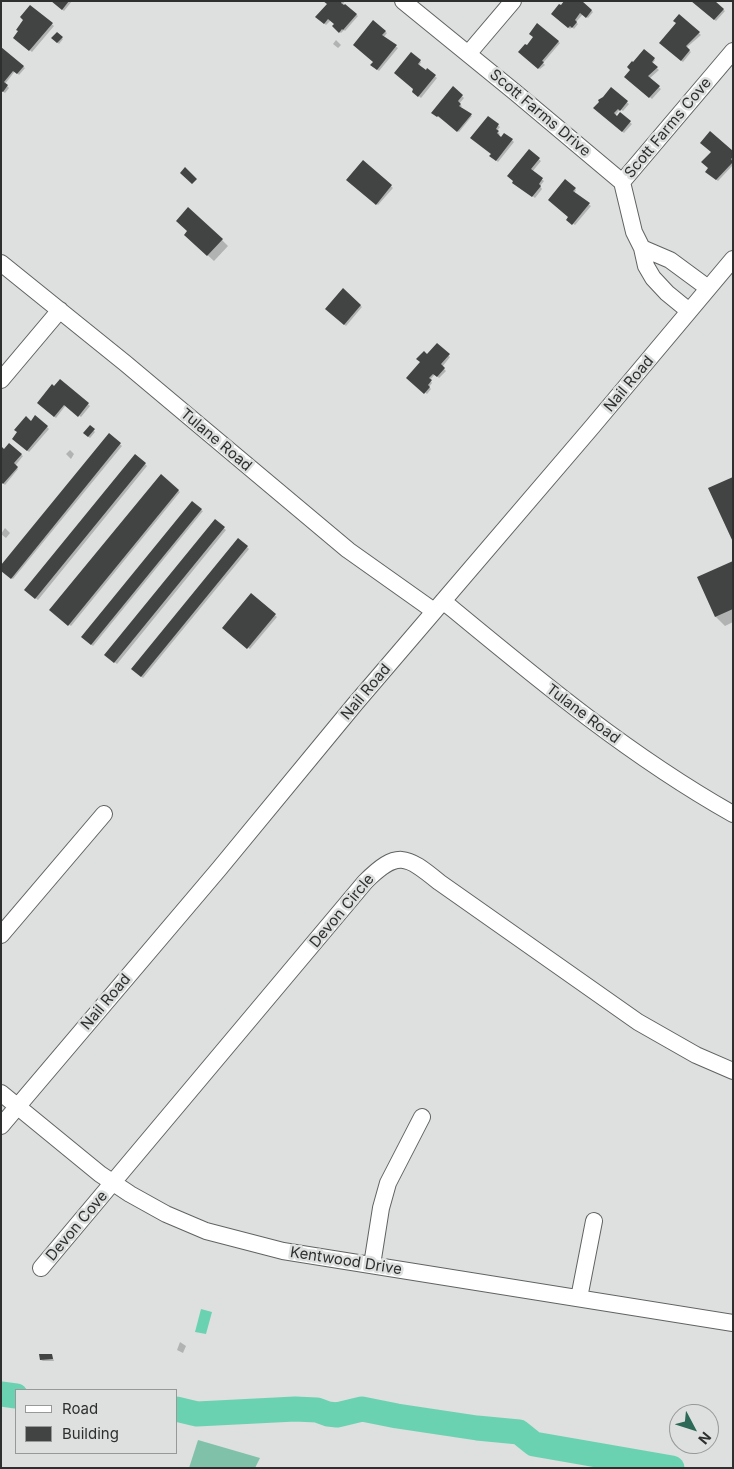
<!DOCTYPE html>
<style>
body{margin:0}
#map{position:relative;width:734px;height:1469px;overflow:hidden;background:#dde0df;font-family:Inter,sans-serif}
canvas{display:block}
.frame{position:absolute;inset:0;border:2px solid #2e2f2f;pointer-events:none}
.legend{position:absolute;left:15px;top:1389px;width:162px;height:65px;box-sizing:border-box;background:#dde0df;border:1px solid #979999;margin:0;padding:6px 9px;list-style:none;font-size:15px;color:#2e2f2f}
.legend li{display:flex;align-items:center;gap:10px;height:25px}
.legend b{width:25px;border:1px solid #979999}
.north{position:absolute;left:669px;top:1404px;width:50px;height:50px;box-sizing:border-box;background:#dde0df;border:1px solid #979999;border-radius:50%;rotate:130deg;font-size:14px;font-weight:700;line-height:20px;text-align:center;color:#2e2f2f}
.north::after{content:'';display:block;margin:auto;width:18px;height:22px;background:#2c6a57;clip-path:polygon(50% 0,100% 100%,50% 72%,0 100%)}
</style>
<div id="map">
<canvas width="734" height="1469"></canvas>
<div class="frame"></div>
<ul class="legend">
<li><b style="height:6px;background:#fff"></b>Road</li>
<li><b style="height:14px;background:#414443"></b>Building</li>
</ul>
<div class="north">N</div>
</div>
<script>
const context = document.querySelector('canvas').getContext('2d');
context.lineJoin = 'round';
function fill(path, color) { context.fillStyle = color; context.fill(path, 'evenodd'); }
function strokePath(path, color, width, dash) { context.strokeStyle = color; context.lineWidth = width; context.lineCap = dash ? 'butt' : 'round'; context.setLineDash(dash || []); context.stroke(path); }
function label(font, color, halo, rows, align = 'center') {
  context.font = font + ' Inter,sans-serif'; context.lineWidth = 5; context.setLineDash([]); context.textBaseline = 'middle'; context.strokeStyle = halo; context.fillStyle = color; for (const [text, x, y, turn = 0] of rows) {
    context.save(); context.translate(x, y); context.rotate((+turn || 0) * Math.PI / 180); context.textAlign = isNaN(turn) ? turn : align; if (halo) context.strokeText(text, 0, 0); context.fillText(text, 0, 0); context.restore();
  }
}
fill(new Path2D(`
 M198,1440L260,1458L255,1468H189Z`), '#80c1aa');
fill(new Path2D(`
 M201,1309L212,1312L206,1334L195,1332Z`), '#6bd2b1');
fill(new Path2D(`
 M52,1H72L64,11Z
 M327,1H345L343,4L358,16L345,31L344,30L341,33L333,26L335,24L331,20L326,25L317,17L328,4Z
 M580,1L593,12L588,18L583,14L576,22L578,24L574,29L572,27L570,29L552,14L561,7Z
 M693,1L713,2L725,11L716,21Z
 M30,6L54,26L32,52L15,38L25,20Z
 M679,16L701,35L686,48L691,52L683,62L661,43L678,23Z
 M373,22L387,33L383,38L398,48L379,71L372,65L374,62Z
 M538,25L560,43L543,63L545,65L540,69L519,52L527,47L535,38Z
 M57,34L63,39L59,44L53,38Z
 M336,40L341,45L338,48L333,44Z
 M1,49L25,68L19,75L15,71L5,84L9,88L5,93L1,90Z
 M645,51L655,60L652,64L659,70L649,79L661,89L652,99L626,77L632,70L633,64Z
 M412,54L421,62L419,66L426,72L427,70L437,78L421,98L413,91Z
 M453,88L464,98L459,104L462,106L460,108L472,116L459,132L433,113Z
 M611,89L629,104L623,111L620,109L615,116L617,118L620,114L632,124L624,133L595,108Z
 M488,117L500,127L497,131L500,134L498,136L501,138L505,134L514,142L498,162L491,156L492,154Z
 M529,151L541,161L532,172L544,181L540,186L542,189L535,198L521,187Z
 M733,152V165L718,181L707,172Z
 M363,162L393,188L378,205L348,180Z
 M565,181L576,190L574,194L591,206L575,225L568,220L570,217Z
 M189,231L222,240L228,246L214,261L192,241Z
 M343,290L362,307L346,326L327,308Z
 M437,345L450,357L442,367L446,371L439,378L435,374L430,380L432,383L429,387L431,389L427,394L408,378Z
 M60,380L90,406L81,417L66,405L56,418L39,403Z
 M36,417L49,429L29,452L14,439Z
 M90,427L95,432L90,438L84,433Z
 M109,435L122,446L13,579L1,570Z
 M9,445L23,456L15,466L18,469L5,485L1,481L5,451Z
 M70,450L74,454L71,459L66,454Z
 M145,464L147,466L38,600L26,590Z
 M161,476L180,492L71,626L51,610Z
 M201,510L203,511L93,646L83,637Z
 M215,521L226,530L117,664L106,655Z
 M5,528L10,533L6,538L1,534Z
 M238,539L249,549L143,678L132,669Z
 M733,562V622L725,626L716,617L699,578Z
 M251,595L277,617L250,649L224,628Z
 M180,1342L186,1346L183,1353L177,1350Z
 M52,1355L54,1361H43L41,1360Z`), '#0003');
strokePath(new Path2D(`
 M1,1394L16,1396
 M176,1409L197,1414L295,1409L317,1410L328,1414L337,1415L362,1409L397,1416L477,1428L519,1432L534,1444L672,1468`), '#6bd2b1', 25);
fill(new Path2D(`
 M51,1H69L62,10Z
 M323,1H342L341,3L344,5L345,4L357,14L343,30L342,29L339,33L332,26L334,24L328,19L324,24L315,17L327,4Z
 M564,1H582L592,10L586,18L580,13L575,20L577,22L572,28L570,26L568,28L551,14L559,4L561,5Z
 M691,1H715L724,9L714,20Z
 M30,5L53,23L29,51L13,38L18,31L16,30L23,20L20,17Z
 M679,14L700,32L686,46L690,50L681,61L659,43L676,23L673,21Z
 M373,20L386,31L382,35L397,45L377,70L370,65L373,62L353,45Z
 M537,23L559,41L542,61L544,62L538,69L518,52L525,44L527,45L533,37L529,34Z
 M57,32L63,37L57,43L51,38Z
 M1,47L24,66L17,74L13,71L4,82L8,85L3,92L1,91Z
 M644,49L655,58L652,62L658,67L648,76L660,86L649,98L624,77L630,70L627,67L632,61L633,62Z
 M411,52L421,60L418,64L426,70L427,68L436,75L418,97L412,92L413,89L394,73Z
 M453,86L463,95L458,101L461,104L459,106L472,114L457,132L438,116L437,117L431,113Z
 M611,87L628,101L620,111L618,109L614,113L617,116L620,112L631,121L622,132L593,108L599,102L598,100L603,97Z
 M488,116L499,124L496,129L499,131L497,133L501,137L504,133L513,139L496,161L489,156L491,154L470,138Z
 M710,131L733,151V157L731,159L733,162L716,180L705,172L708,168L701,162L711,152L700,143Z
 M529,149L540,158L531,169L543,178L539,184L541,186L532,197L512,183L513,181L507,176Z
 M363,160L392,185L376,205L346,180Z
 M185,167L197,179L192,184L180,173Z
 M565,179L576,188L573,191L590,203L572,225L566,220L568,217L548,200Z
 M188,207L223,239L207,256L184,235L187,231L176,221Z
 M343,288L361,305L344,325L325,309Z
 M437,343L450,354L441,364L445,368L437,377L433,374L429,378L432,380L428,385L430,387L424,394L406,378L420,362L416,359L424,351L427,354Z
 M60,379L89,403L78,417L64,405L54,417L37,403L52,384L54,386Z
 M35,415L48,426L27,451L12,439L17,432L14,430L26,416L31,421Z
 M90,425L95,429L88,437L83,433Z
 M109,433L121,443L11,579L1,571V565Z
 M9,443L22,454L14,463L18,467L3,484L1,482V446L4,449Z
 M135,454L146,463L35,599L24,590Z
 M161,474L179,490L68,626L49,610Z
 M733,477V542L708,488Z
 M192,501L202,509L91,645L81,637Z
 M215,519L225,527L114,663L104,655Z
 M238,538L248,546L141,677L131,669Z
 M733,561V609L715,617L697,577Z
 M251,593L276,614L247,649L222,628Z
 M39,1354H52L53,1359L40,1360Z`), '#414443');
const minor = new Path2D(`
 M403,1L516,93L622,182L634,232L642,248L646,266L653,278L667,293L689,311
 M468,54L513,1
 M622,182L733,51
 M642,248L670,260L708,288
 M1,263L125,363L348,550L434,611
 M1,380L60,310
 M443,601C535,677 628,755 733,814
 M1,935L104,814
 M1,1093L100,1174L130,1194L166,1214L206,1231L283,1251L733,1323
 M1,1126L219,869L355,704L592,427L733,259
 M372,1265L381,1208L388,1183L422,1117
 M41,1268L365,882C397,850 406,855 439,882L638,1022L696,1055L733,1071
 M579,1298L594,1221`);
strokePath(minor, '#606362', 18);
strokePath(minor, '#fff', 16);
label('15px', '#2e2f2f', '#dde0df', [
 ["Scott Farms Drive",540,113,40],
 ["Scott Farms Cove",668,128,-50],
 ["Nail Road",629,384,-50],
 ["Tulane Road",216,440,40],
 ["Nail Road",366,692,-50],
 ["Tulane Road",583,714,37],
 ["Devon Circle",342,911,-50],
 ["Nail Road",106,1002,-50],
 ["Devon Cove",77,1226,-50],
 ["Kentwood Drive",346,1261,9]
]);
</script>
